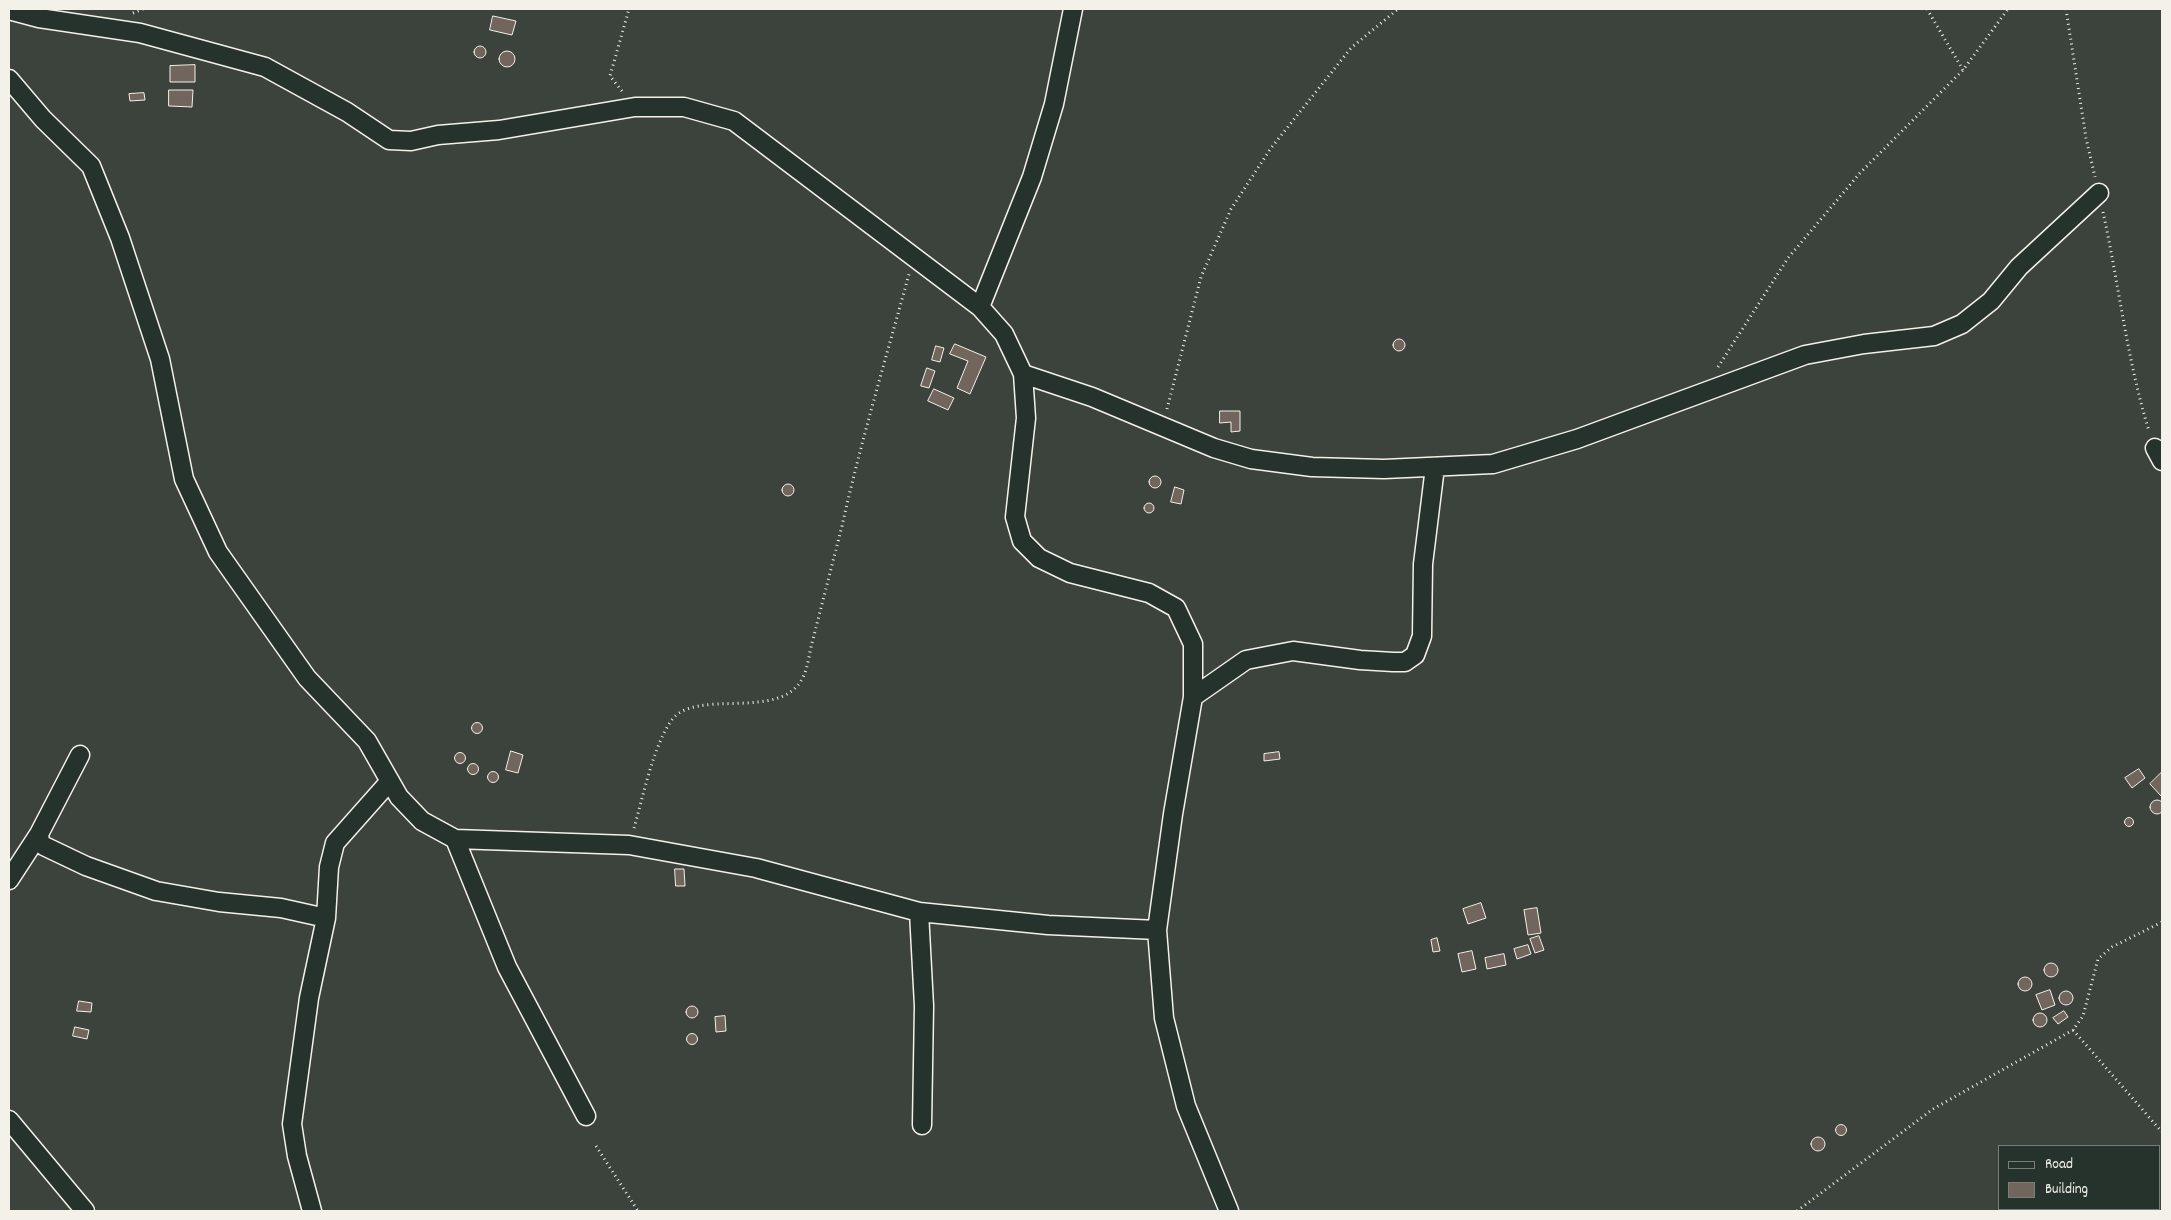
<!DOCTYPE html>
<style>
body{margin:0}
#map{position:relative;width:2171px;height:1220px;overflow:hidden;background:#3c423c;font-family:Dekko,sans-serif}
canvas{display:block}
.frame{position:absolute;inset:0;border:10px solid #f4f1e8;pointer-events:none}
.legend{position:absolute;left:1998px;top:1145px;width:162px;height:65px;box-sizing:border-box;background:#26332d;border:1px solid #787f78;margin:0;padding:6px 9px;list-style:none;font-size:15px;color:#f4f1e8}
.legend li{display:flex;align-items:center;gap:10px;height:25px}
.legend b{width:25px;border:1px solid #787f78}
</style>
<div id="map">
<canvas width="2171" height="1220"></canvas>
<div class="frame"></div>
<ul class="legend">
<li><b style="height:6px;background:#26332d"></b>Road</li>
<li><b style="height:14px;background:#71655e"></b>Building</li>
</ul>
</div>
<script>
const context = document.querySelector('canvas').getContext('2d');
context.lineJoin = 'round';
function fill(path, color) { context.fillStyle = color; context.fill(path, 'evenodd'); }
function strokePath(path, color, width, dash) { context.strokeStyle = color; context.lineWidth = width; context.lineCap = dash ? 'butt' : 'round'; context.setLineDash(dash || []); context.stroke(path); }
const building = new Path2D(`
 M493,16L516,21L512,35L490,30Z
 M474 52a6 6 0 1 1 12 0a6 6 0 1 1-12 0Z
 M499 59a8 8 0 1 1 16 0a8 8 0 1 1-16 0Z
 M195,65V82H170V66Z
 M169,90H193L192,107L169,106Z
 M144,93L145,100L130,101L129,94Z
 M1393 345a6 6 0 1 1 12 0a6 6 0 1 1-12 0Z
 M955,344L986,357L970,394L957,388L968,361L950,354Z
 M936,346L944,348L940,362L932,360Z
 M927,368L935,371L929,388L921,386Z
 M934,389L954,398L948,410L928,401Z
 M1220,411H1240V431L1231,432V422L1220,423Z
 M1149 482a6 6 0 1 1 12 0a6 6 0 1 1-12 0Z
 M782 490a6 6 0 1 1 12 0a6 6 0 1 1-12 0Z
 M1175,487L1184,490L1181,504L1171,502Z
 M1144 508a5 5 0 1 1 10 0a5 5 0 1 1-10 0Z
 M471.5 728a5.5 5.5 0 1 1 11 0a5.5 5.5 0 1 1-11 0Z
 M511,751L523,755L518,773L506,770Z
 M1279,752L1280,759L1264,761V754Z
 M454.5 758a5.5 5.5 0 1 1 11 0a5.5 5.5 0 1 1-11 0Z
 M467.5 769a5.5 5.5 0 1 1 11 0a5.5 5.5 0 1 1-11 0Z
 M2139,769L2145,778L2132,788L2125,778Z
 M487.5 777a5.5 5.5 0 1 1 11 0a5.5 5.5 0 1 1-11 0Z
 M2162,772V797L2150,784Z
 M2150 807a7 7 0 1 1 14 0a7 7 0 1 1-14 0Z
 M2124.5 822a4.5 4.5 0 1 1 9 0a4.5 4.5 0 1 1-9 0Z
 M675,869H684L685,886H676Z
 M1481,903L1486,918L1468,924L1463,909Z
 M1537,908L1541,933L1528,935L1524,910Z
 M1539,936L1544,950L1535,953L1530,939Z
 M1437,938L1440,951L1433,952L1431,940Z
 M1528,945L1531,954L1517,959L1514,949Z
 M1472,951L1476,969L1462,972L1458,954Z
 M1504,954L1506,965L1487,969L1485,958Z
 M2044 970a7 7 0 1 1 14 0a7 7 0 1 1-14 0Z
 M2018 984a7 7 0 1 1 14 0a7 7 0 1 1-14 0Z
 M2050,990L2055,1005L2042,1010L2036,995Z
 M2059 998a7 7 0 1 1 14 0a7 7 0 1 1-14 0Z
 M79,1001L92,1003L91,1012L77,1011Z
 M686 1012a6 6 0 1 1 12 0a6 6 0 1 1-12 0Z
 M2064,1011L2068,1017L2058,1024L2053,1018Z
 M2033 1020a7 7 0 1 1 14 0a7 7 0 1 1-14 0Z
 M725,1016L726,1031L716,1032L715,1017Z
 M75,1027L89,1030L87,1039L73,1036Z
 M686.5 1039a5.5 5.5 0 1 1 11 0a5.5 5.5 0 1 1-11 0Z
 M1835.5 1130a5.5 5.5 0 1 1 11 0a5.5 5.5 0 1 1-11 0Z
 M1811 1144a7 7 0 1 1 14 0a7 7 0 1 1-14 0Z`);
fill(building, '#71655e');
strokePath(building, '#f4f1e8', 1);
const street = new Path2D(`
 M9,10L39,18L140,33L265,67L347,112L389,140L411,141L438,135L499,130L635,107H684L734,121L980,307L1004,334L1023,374L1026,418L1015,517L1022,541L1039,558L1070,573L1149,593L1176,608L1193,644V697L1173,814L1157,930L1164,1018L1186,1106L1229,1211
 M9,79L43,119L91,166L120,238L160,359L184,479L218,552L307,678L367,741L399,797L422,821L455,839L629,845L756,868L919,912L1048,925L1157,930
 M980,307L1032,177L1054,104L1073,9
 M1023,374L1092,397L1214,448L1251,459L1312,467L1384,469L1493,464L1577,439L1805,355L1864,344L1934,336L1962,324L1991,301L2019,267L2099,193
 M2155,448L2162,461
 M1193,697L1246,660L1293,651L1360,660L1393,662H1405L1415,655L1422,636L1423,564L1435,467
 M80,755L39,834L40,842L44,846L86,866L156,891L219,902L281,908L326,918
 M455,839L507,967L586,1116
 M9,880L39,834
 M919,912L924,1006L922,1125
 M9,1120L85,1211
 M312,1211L297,1156L292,1124L309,998L326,918L329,867L335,843L390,781`);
strokePath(street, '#f4f1e8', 21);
strokePath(new Path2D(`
 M1927,9L1963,70
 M2066,9L2086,138L2095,177
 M133,13L143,9
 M622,91L610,76L629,9
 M2103,212C2119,285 2127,360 2149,431
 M1718,367L1788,258L1860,173L1963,70L2008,9
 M1167,409L1201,277L1231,209L1271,148L1351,48L1398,9
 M634,828C643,797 653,747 671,721C694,687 779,722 802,679C808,669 809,654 812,643C822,604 832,565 842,526C861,441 886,358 909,274
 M2073,1030L2162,1132
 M596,1146L638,1211
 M1797,1211L1933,1109L2073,1030L2083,1016L2098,959L2112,947L2162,922`), '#f4f1e8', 3, [1, 4]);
strokePath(street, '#26332d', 18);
</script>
